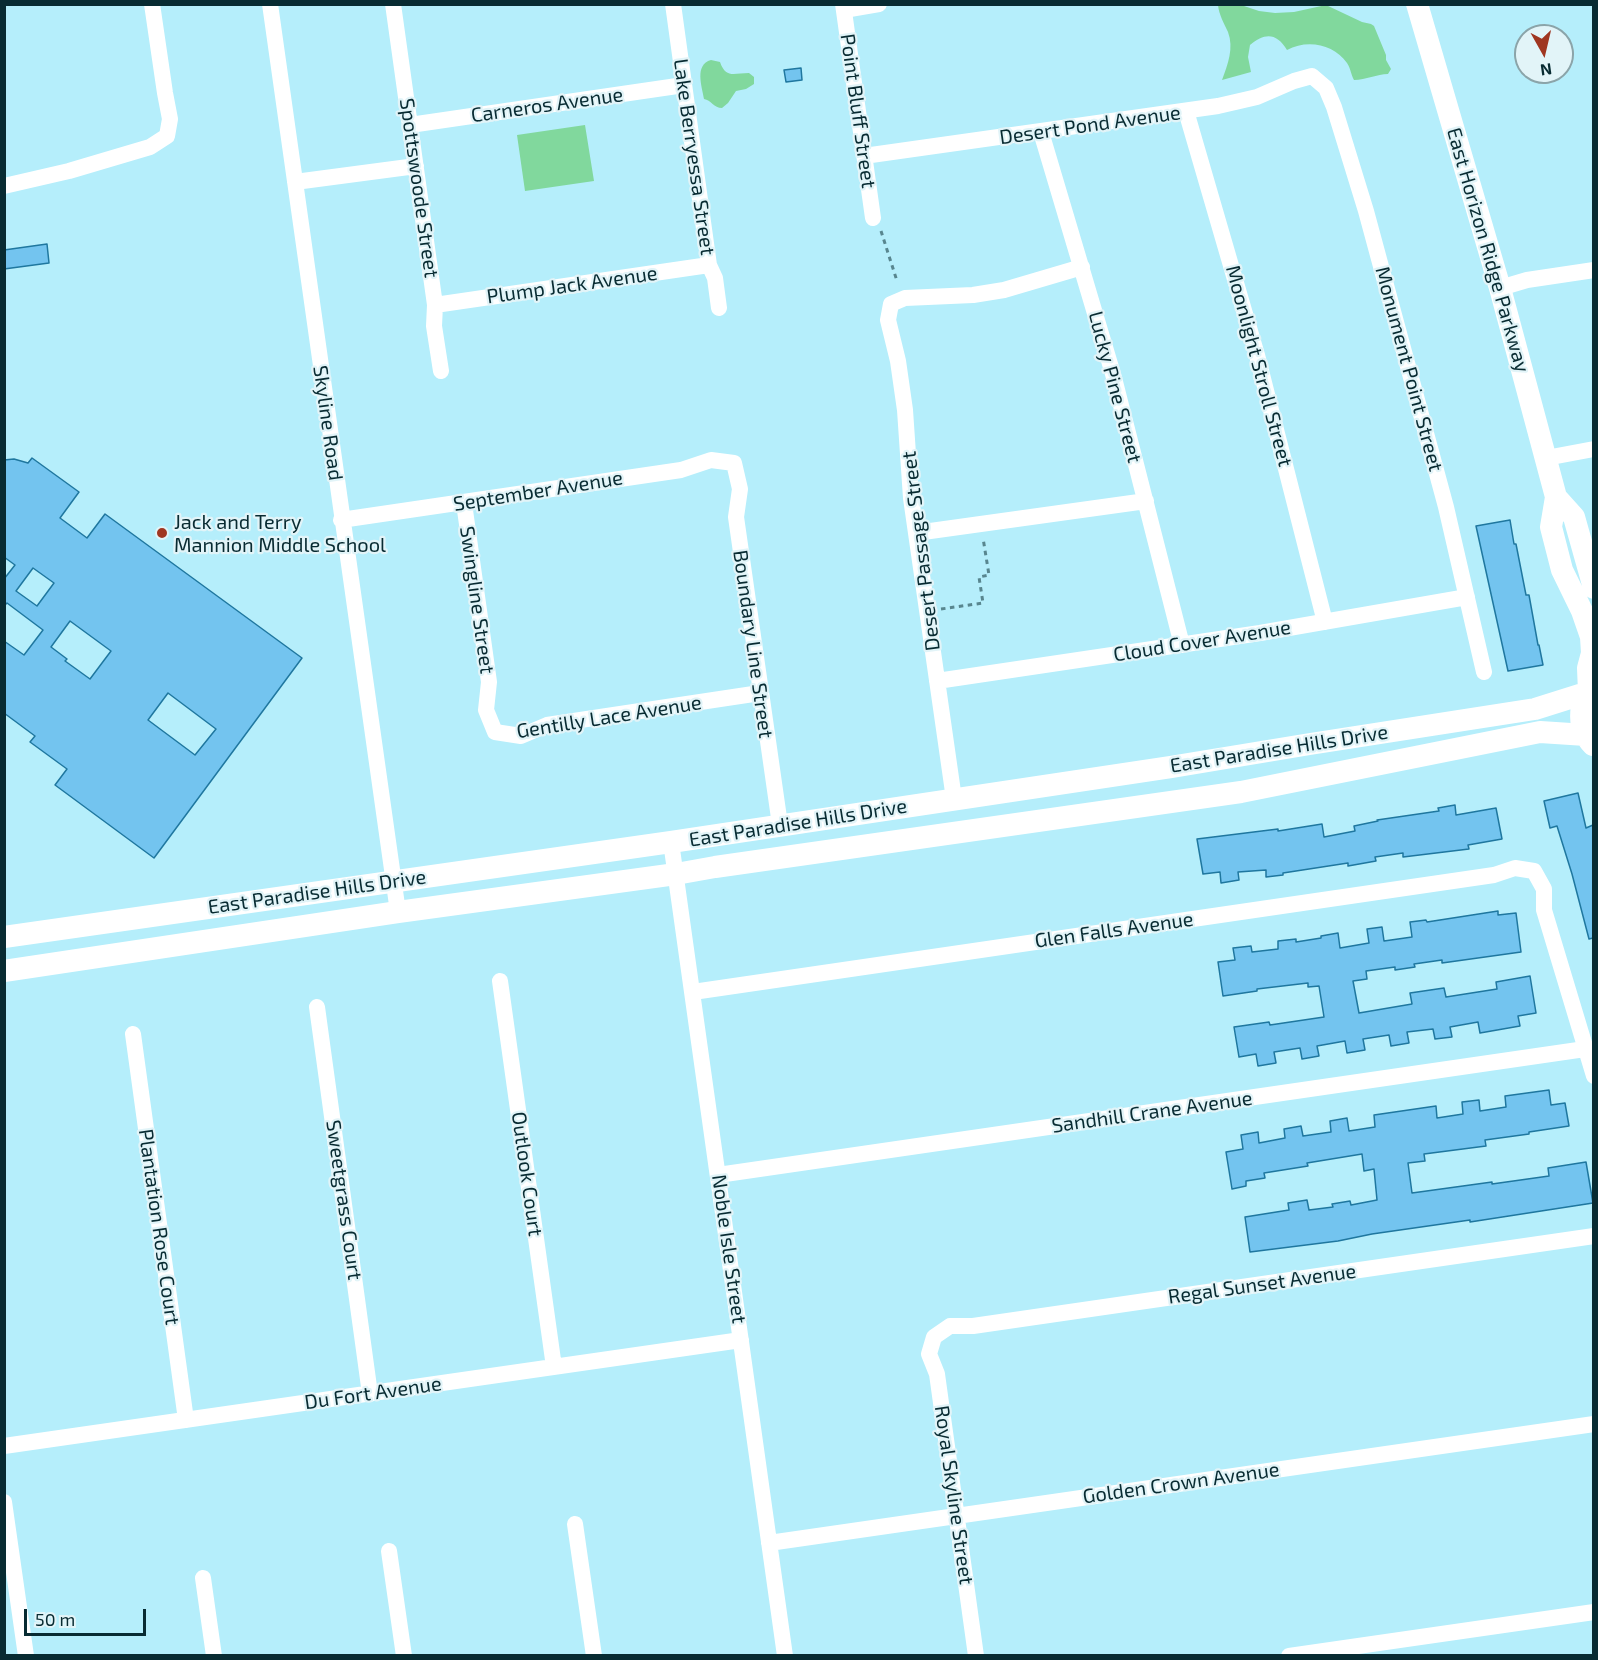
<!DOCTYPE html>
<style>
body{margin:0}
#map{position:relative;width:1598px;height:1660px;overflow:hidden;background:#b5eefb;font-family:"Exo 2",sans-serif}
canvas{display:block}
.frame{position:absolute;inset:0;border:6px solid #082b32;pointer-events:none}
.north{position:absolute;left:1514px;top:24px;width:60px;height:60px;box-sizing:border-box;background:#e2f4f8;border:2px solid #8ba4a9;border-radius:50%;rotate:172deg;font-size:16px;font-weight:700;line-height:24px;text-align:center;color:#082b32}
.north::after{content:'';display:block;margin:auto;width:21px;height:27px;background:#9f3621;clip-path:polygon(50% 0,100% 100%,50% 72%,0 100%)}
.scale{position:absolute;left:24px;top:1609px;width:122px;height:27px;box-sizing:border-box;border:3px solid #082b32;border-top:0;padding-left:8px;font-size:18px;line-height:21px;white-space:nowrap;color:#082b32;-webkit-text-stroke:4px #e2f4f8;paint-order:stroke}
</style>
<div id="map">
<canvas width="1598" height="1660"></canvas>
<div class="frame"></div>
<div class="north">N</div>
<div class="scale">50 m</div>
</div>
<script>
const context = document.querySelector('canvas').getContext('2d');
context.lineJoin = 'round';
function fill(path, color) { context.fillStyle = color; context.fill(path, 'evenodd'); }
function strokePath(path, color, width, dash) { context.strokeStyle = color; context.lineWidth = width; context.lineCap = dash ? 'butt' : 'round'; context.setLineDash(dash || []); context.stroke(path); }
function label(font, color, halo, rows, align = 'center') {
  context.font = font + ' "Exo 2",sans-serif'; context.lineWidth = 4.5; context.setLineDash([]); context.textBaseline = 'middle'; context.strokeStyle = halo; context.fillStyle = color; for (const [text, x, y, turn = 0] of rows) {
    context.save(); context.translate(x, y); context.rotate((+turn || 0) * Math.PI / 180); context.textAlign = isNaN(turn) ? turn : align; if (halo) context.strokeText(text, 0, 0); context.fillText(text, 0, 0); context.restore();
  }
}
fill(new Path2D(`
 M1218,5H1241L1259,11L1275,13L1294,12L1326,5L1362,22L1371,24L1374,26L1386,55V60L1391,69L1388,74C1377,74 1366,80 1354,80C1351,75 1351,69 1347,63C1334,44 1307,39 1287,50C1277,33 1265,32 1250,45L1248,57L1251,72L1222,80C1228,64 1234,48 1228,32C1224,23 1219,15 1218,5Z
 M711,60L720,62C726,79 734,73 749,73L754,77V84L746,89L736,91L728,103L722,108C714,108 711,100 704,99C702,86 694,65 711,60Z
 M585,125L594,181L525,191L517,135Z`), '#81d89d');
const building = new Path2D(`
 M801,68L802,80L786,82L784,70Z
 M47,244L49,263L4,269V250Z
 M32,458L79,492L60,518L87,538L105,514L302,658L154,858L55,785L67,769L30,742L35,736L4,713V641L24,655L43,630L7,603L4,606V579L15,565L4,557V460L14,459L28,463ZM33,568L54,583L37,606L16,591ZM70,621L111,651L90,679L65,661L67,659L51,647ZM168,693L216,729L195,755L148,720Z
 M1510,520L1514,544H1516L1526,595H1529L1538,645H1539L1543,665L1508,671L1476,526Z
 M1578,793L1586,828L1593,825V938L1589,939L1572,874L1557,826L1550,828L1544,801Z
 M1455,805L1456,815L1496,808L1502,839L1468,845L1469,849L1403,857V853L1375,857L1376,861L1348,866V863L1283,873V875L1266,877V870L1238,872L1239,880L1221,883L1220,872L1203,874L1197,839L1278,829V831L1322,824L1324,837L1355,831L1354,826L1378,821L1377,820L1439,811L1438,808Z
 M1498,911V915L1516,913L1521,952L1442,963V960L1414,964L1415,967L1395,970V967L1366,971L1367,979L1353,981L1359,1013L1412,1004L1410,993L1444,988L1446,997L1497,989L1496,982L1530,976L1536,1013L1518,1016L1520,1026L1480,1033L1478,1022L1450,1027L1452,1037L1435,1039L1433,1029L1407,1032L1409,1043L1391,1046L1389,1035L1363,1039L1365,1050L1347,1053L1345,1041L1317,1046L1319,1056L1302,1059L1300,1048L1274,1052L1276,1063L1258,1066L1256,1054L1239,1057L1234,1027L1269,1022L1270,1025L1324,1017L1319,986L1308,987V983L1257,989V991L1223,996L1218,962L1235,960L1233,948L1251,946L1252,952L1278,949V941L1296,939V942L1321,938V936L1338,933L1340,948L1369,943L1367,929L1382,927L1384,941L1412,937L1410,922L1426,920L1427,922Z
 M1549,1090L1551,1105L1565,1103L1569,1126L1529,1132V1134L1485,1140L1486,1146L1424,1154L1425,1161L1408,1163L1412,1193L1492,1182V1184L1549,1176L1548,1168L1586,1162L1593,1203L1470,1222V1220L1372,1234L1338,1241L1250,1252L1245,1217L1289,1210L1288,1203L1307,1200L1309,1210L1333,1207L1332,1204L1350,1201L1351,1205L1377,1200L1374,1169L1364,1171L1362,1154L1307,1163L1308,1166L1264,1173L1265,1178L1246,1181V1186L1232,1189L1226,1152L1243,1149L1241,1135L1258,1132L1259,1143L1285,1138L1284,1129L1301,1126L1303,1136L1331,1132L1330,1121L1347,1118L1349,1131L1375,1127L1374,1115L1436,1106L1437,1118L1463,1114L1462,1102L1479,1100L1480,1111L1506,1107L1505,1096Z`);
fill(building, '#73c4ef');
strokePath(building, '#1f779f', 1.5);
strokePath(new Path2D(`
 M881,231L897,281
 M941,609L983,603L979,577L989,575L983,538`), '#58868f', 3, [4.5, 4.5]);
strokePath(new Path2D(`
 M270,4L398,912
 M393,4L435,305L434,326L441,371
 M673,4L709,265L715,278L719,308
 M843,4L873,218
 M844,10L879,4
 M1186,111L1257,355L1325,622
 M410,125L684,85
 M1041,132L1113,374L1182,645
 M864,156L1218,106L1257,97L1294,81L1312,76L1326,88L1334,107L1366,211L1446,507L1484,672
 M295,182L416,166
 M4,186L69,171L150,147L167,136L170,119L165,93L152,4
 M1500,288L1527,280L1594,270
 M435,305L709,265
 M1546,458L1594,449
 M464,503L489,682L486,710L495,732L521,736L547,725L760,693
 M341,520L681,470L711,460L734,463L740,489L736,517L780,825
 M916,533L1146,501
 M937,681L1260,633L1467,597
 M954,799L911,498L905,410L898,361L888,320L891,304L905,298L973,295L1004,290L1082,267
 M671,842L785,1656
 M500,981L554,1367
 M693,992L1494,875L1515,868L1534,871L1544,889V910L1594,1076
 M317,1007L370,1394
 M133,1034L186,1420
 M718,1175L1585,1049
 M4,1446L741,1340
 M4,1502L26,1656
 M575,1524L594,1656
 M769,1543L1594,1424
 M389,1551L404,1656
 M203,1578L214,1656
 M976,1656L937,1374L929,1354L934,1337L950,1326H973L1594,1236
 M1289,1656L1594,1612`), '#fff', 16);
strokePath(new Path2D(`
 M1556,497L1574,517L1594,588
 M1593,745C1578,729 1576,704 1594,688
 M4,937L671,842L1171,767L1310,744L1535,709L1589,692L1588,668L1592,653L1591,637L1582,611L1562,570L1551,527L1556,497L1500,288L1417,4
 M4,971L398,912L676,874L715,867L1241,792L1540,732L1586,735`), '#fff', 22);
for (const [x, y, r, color] of [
 [162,533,6,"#9f3621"]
]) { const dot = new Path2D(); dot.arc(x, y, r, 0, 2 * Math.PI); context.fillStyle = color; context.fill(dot); strokePath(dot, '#e2f4f8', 2); }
label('20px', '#082b32', '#e2f4f8', [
 ["Carneros Avenue",547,105,-8],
 ["Point Bluff Street",858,111,82],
 ["Desert Pond Avenue",1090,125,-8],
 ["Lake Berryessa Street",694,157,82],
 ["Spottswoode Street",419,188,82],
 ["East Horizon Ridge Parkway",1488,250,74],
 ["Plump Jack Avenue",572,285,-8],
 ["Moonlight Stroll Street",1259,366,75],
 ["Monument Point Street",1409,369,75],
 ["Lucky Pine Street",1115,387,75],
 ["Skyline Road",328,423,82],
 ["September Avenue",538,491,-9],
 ["Desert Passage Street",921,551,-97],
 ["Swingline Street",477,600,82],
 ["Cloud Cover Avenue",1202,641,-9],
 ["Boundary Line Street",753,644,82],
 ["Gentilly Lace Avenue",609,717,-9],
 ["East Paradise Hills Drive",1279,749,-9],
 ["East Paradise Hills Drive",798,823,-9],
 ["East Paradise Hills Drive",317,892,-8],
 ["Glen Falls Avenue",1114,930,-8],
 ["Sandhill Crane Avenue",1152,1112,-8],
 ["Outlook Court",527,1174,82],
 ["Sweetgrass Court",344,1200,82],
 ["Plantation Rose Court",159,1227,82],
 ["Noble Isle Street",729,1249,82],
 ["Regal Sunset Avenue",1262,1284,-8],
 ["Du Fort Avenue",373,1393,-8],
 ["Golden Crown Avenue",1181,1483,-8],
 ["Royal Skyline Street",954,1495,82]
]);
label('20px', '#082b32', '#e2f4f8', [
 ["Jack and Terry",174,522],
 ["Mannion Middle School",174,545]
], 'left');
</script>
